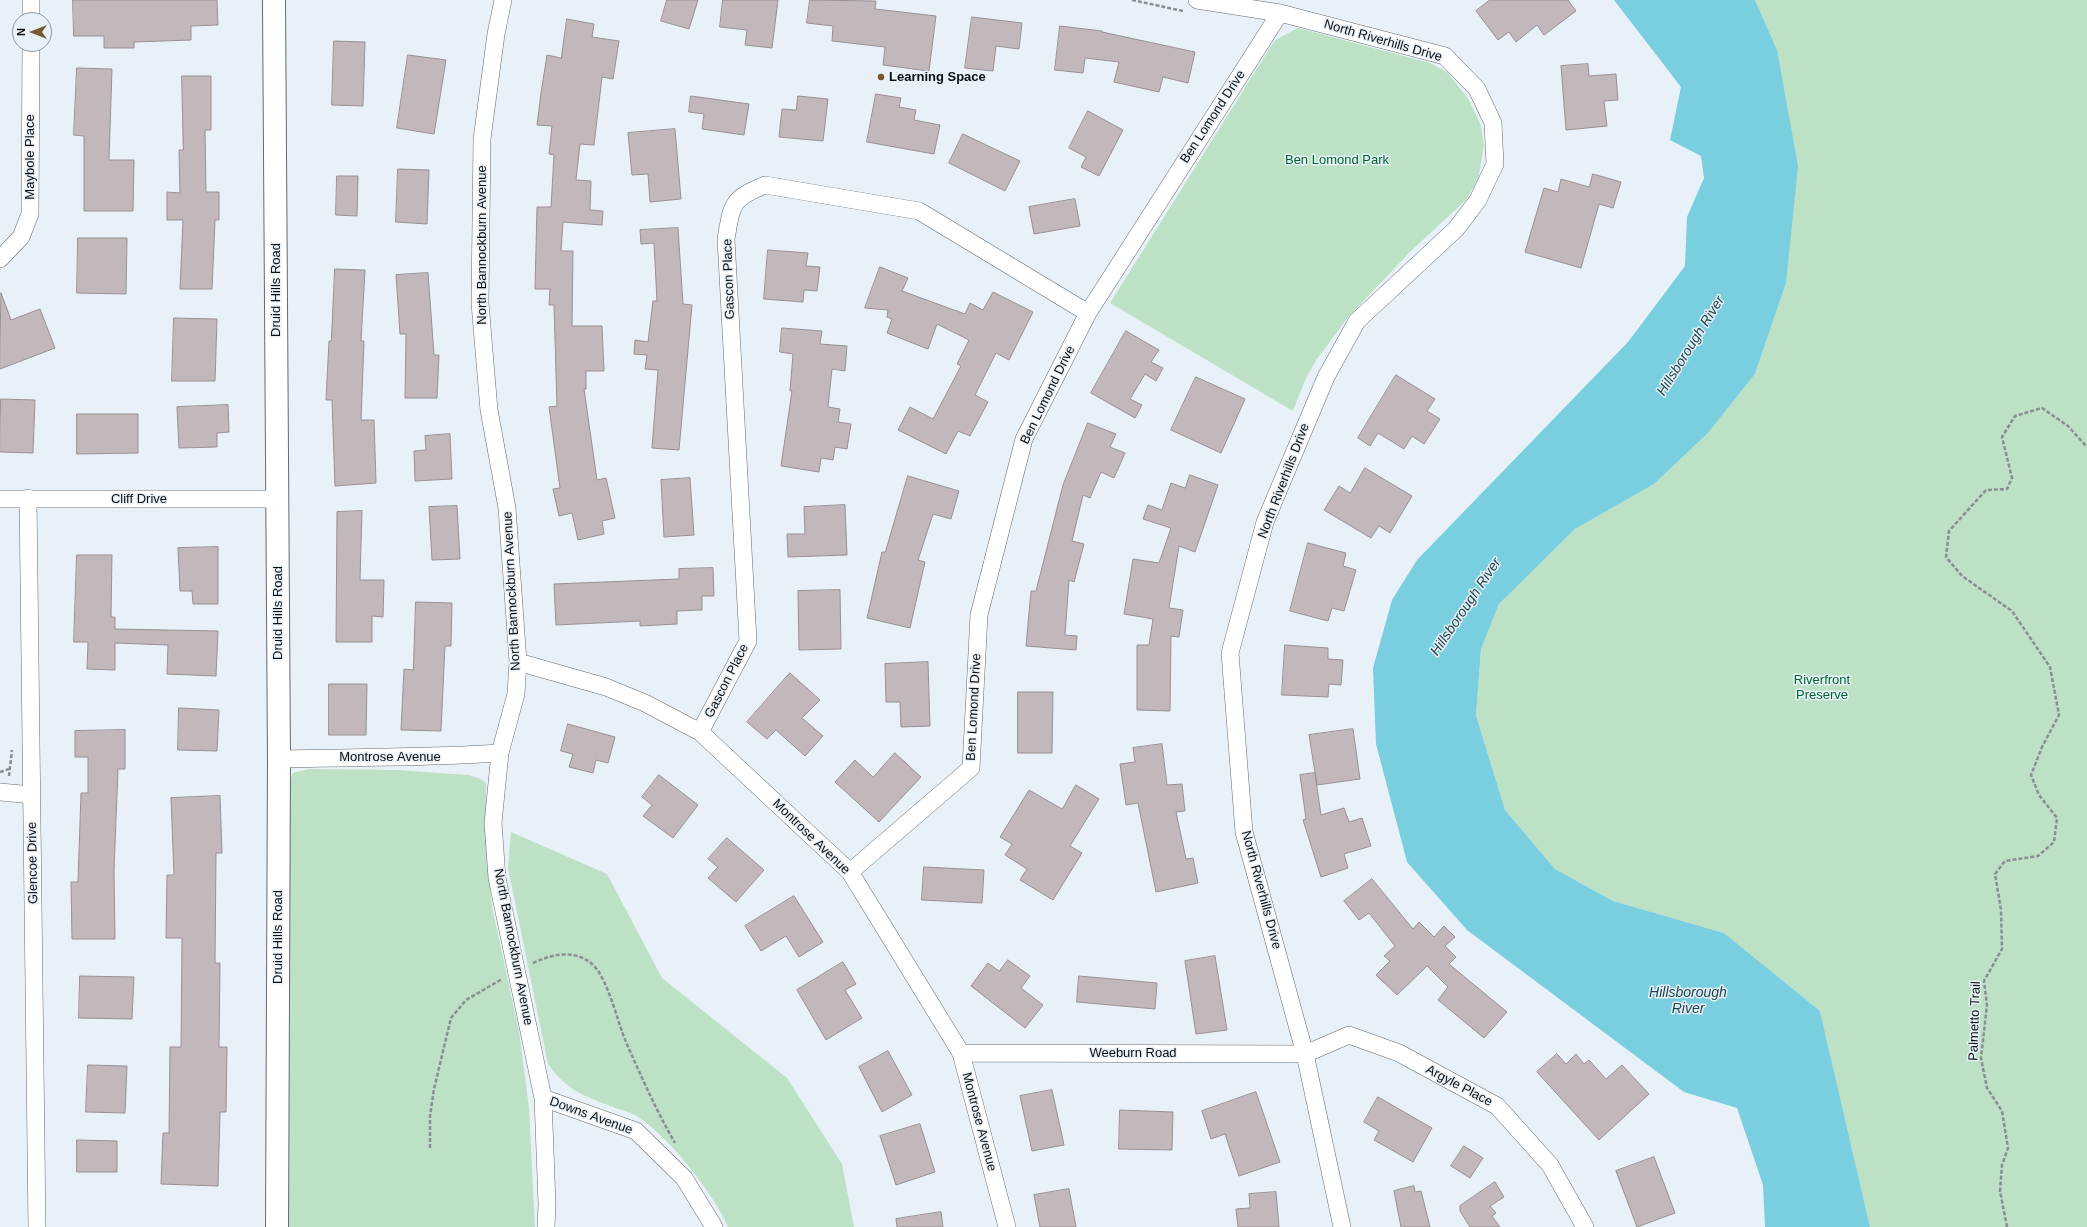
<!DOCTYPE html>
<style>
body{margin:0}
#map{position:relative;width:2087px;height:1227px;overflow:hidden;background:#e9f1f8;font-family:Arial,sans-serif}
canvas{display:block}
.north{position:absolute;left:12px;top:12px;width:40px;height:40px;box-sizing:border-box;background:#e9f1f8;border:1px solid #91979c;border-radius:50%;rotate:270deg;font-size:11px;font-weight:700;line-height:16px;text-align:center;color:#0c0f11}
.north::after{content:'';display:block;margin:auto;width:14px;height:18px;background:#79592f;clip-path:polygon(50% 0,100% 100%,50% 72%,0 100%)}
</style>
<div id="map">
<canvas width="2087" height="1227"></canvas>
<div class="north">N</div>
</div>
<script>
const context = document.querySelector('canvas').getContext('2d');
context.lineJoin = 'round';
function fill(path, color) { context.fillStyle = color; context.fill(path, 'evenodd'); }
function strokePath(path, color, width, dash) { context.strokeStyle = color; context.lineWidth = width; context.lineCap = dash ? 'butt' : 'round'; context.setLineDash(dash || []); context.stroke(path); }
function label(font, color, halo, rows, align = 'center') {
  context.font = font + ' Arial,sans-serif'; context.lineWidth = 3; context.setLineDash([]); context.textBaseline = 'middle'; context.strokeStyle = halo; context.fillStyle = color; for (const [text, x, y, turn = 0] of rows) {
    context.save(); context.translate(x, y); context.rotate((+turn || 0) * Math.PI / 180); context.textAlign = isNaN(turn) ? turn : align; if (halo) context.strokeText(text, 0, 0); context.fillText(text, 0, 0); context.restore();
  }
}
fill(new Path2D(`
 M1755,0H2087V1227H1870L1820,1011L1724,933L1613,901L1555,869L1505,810L1476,715L1481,649L1499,604L1575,529L1654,484L1708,433L1755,374L1786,283L1777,50Z
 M1298,28L1430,63L1447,72L1469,100L1481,126L1484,146L1478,180L1466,200L1412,250L1349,316L1317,359L1306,378L1293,411L1110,303L1275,40Z
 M309,769L397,770L468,775L479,778L486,783V850L492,907L519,1031L529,1108L535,1227H287V787L293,773Z
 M511,832L607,874L662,978L787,1078L842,1164L854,1227H728C714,1194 667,1134 635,1115C629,1112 622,1110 615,1108C585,1096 568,1092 548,1064L508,868Z`), '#bce1c5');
fill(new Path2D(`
 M1614,0H1755L1777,50L1798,166L1786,283L1755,374L1708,433L1654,484L1575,529L1499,604L1481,649L1476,715L1505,810L1555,869L1613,901L1724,933L1820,1011L1870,1227H1765L1763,1185L1737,1108L1684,1092L1467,930L1407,862L1376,744L1373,668L1392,600L1417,560L1628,342L1685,266L1687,217L1704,178L1701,156L1670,140L1681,87Z`), '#79cee0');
const building = new Path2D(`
 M73,0H217L218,25L191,26V40L134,42V48H104V36H74Z
 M667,0H698L689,29L661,21Z
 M723,0H778L772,48L745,45L747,30L720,27Z
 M810,0L876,1L875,9L936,16L929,71L883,65L885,47L832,41L833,26L807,23Z
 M1490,0H1568L1576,11L1544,35L1537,25L1516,42L1509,32L1498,40L1476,11Z
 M972,17L1022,23L1019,49L996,46L993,71L965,68Z
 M567,19L594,24L592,37L619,41L613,79L602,77L594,145L580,144L576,180L591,181L590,210L603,211L602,225L563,222L561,251H573L572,326H602L604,371H586V389H584L597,480L606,478L615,518L602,521L604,534L578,540L572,513L559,516L553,489L560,488L549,407L557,406L554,305H549L550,289H535L537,207H551L554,155L549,154L552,126L537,125L541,93L547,55L561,58Z
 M1060,26L1102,31V32L1195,52L1188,83L1163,77L1159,92L1114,82L1119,62L1085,58L1083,73L1055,70Z
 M334,41L365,42L363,106L332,105Z
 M408,55L446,60L434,134L397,128Z
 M1588,64L1589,76L1616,74L1618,100L1604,101L1607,126L1566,130L1561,66Z
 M77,68L112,69L109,160H134L133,211H84V136L74,135Z
 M182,76H211V130H205L206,192H219V220H215L212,289H180L183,220H167V192L180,193L179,150H183Z
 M876,94L901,98L899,107L916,110L914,120L940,125L934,154L867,142Z
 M691,96L749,104L744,135L702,129L704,114L689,112Z
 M798,96L828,99L823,141L779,137L782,109L796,110Z
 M1088,111L1123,130L1099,176L1081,167L1086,157L1069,148Z
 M675,129L681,199L650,202L648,174L632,175L628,133Z
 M963,134L1020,161L1005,191L949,163Z
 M398,169L429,170L427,224L396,222Z
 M1593,174L1621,182L1613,208L1599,204L1581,268L1525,252L1544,188L1558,192L1561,179L1589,187Z
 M337,176H358L357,216L336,215Z
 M1075,199L1080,226L1034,234L1029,207Z
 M678,228L683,304L692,305L679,450L652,448L658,370L645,369L647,355L634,354L635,340L648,342L653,301H657L654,243L641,244L640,230Z
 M78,238H127L126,294L77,293Z
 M768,250L808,253L806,266L820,267L817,291L804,290L803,302L764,299Z
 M880,267L908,278L902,291L965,314L970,303L983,310L993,292L1033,312L1009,360L996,353L975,395L988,402L970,436L958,431L946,454L898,430L910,407L933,419L961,366L957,364L969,340L937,324L928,349L887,333L892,319L887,317L888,310L865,308Z
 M335,269L365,270L361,341H364L361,420H374L376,483L335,486L332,400H326L329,341H331Z
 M428,273L434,355H439L437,398H405L406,334H400L396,275Z
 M1,293L11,320L40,309L55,348L0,369Z
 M174,318L217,319L215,381H172Z
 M782,328L822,331L820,344L847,346L845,371L832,369L828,407L840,409L838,422L851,424L847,449L835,447L833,460L821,458L819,472L781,466L792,391H790L793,354L780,352Z
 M1126,331L1159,350L1151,362L1163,368L1156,381L1145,374L1130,399L1142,405L1135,418L1091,393Z
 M1396,375L1435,399L1427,411L1440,419L1424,444L1412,436L1404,449L1378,433L1370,446L1358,438Z
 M1196,377L1245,399L1221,453L1171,430Z
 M1,399L35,400L33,453L0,452Z
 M228,405L229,432L217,433V447L179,448L177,407Z
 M77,414H138V453L77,454Z
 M1088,423L1116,434L1110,447L1125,453L1114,478L1101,472L1090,498L1083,495L1072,541L1084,544L1074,582L1069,580L1065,635L1077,636L1076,650L1026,646L1031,591H1036L1063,485Z
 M450,434L452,479L415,481L414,451L426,450L425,436Z
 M1365,468L1412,496L1390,533L1379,526L1371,538L1324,510L1339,486L1350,493Z
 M1190,475L1218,485L1195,552L1179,546L1169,608L1183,610L1179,637L1171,636L1170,711L1137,710V645H1149L1153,619L1124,614L1133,559L1159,563L1171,528L1143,519L1148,505L1162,510L1171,483L1185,488Z
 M908,476L959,491L951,519L933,514L918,560L925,562L910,628L867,618L882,552H885Z
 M690,478L694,535L664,537L661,480Z
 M845,505L847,555L788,557L787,534H805L804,507Z
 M457,506L460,559L432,560L429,507Z
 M362,511L360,580H384L383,617L372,616V642H336L337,512Z
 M1308,543L1346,553L1343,566L1356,570L1344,611L1332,608L1328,621L1290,611Z
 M218,547V604H193L192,591H180L178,548Z
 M77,555H112L111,617H115V629L218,631L216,676L167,674L168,645L115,643V670L87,669L88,642H74Z
 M713,568L714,596H702V610L677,611V624L640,626V621L556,625L554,584L679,579V569Z
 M840,590L841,649L799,650L798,591Z
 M416,602L452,603L451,646H445L441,731L401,730L404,669L413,670Z
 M1285,645L1328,648V659L1343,660L1341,685L1329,684L1328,697L1282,695Z
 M928,662L930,726L901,727L900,702H886L885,664Z
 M790,673L820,700L802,718L823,736L805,756L776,730L767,739L747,722Z
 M329,684H367L366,735H329Z
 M1018,692H1053L1052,753H1018Z
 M179,708L219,710L217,751L178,750Z
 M568,724L615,737L608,763L596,760L593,773L569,767L573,754L561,751Z
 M1353,729L1360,779L1317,785L1309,735Z
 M125,730V769H118L114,870L115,939H72L71,882H78L81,793H88V757H75V731Z
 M1162,744L1167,785L1182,784L1185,811L1176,812L1186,859L1193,858L1198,883L1156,892L1138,803L1126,805L1120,764L1135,762L1133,748Z
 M895,753L921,777L879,822L835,782L855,760L873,777Z
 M1315,773L1321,815L1344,808L1349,822L1362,818L1371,846L1344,854L1348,868L1321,877L1303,820L1306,819L1300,775Z
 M659,775L698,805L673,838L643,816L652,805L642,797Z
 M1076,785L1099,799L1070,846L1082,853L1053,900L1020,880L1027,869L1005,855L1012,844L1000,837L1029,790L1062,809Z
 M220,796L222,853H216L215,963H220L219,1047H227L226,1112H220L218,1186L161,1184L163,1133H169L170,1047H181L182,938H166L167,875H174L171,798Z
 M727,838L764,870L736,902L708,878L718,867L708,859Z
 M924,867L984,870L982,903L922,900Z
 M1372,879L1413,929L1419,922L1434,937L1444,926L1455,937L1445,946L1456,957L1449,964L1507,1012L1484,1038L1438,1000L1448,987L1427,966L1397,995L1376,975L1390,961L1384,956L1395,946L1369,913L1359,920L1344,901Z
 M794,896L823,942L799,957L786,936L761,951L745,926Z
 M1215,956L1227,1030L1196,1034L1185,961Z
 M1008,960L1030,976L1021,988L1043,1005L1025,1028L971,986L988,963L999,971Z
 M843,962L856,984L845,990L862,1018L826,1040L797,990Z
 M80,976L134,977L132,1019L79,1018Z
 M1079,976L1157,983L1155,1009L1077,1002Z
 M888,1051L912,1095L882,1112L859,1067Z
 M1557,1054L1566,1064L1576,1054L1584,1064L1589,1060L1606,1079L1622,1065L1649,1094L1599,1140L1537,1072Z
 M88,1065L127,1066L125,1113L86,1112Z
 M1052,1090L1064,1145L1032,1151L1020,1096Z
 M1256,1092L1280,1162L1239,1176L1225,1134L1211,1139L1202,1111Z
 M1378,1097L1432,1128L1413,1162L1374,1140L1379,1131L1364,1122Z
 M1120,1110L1173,1112L1172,1150L1119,1149Z
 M920,1124L935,1172L896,1185L880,1136Z
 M77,1140L117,1141V1172H77Z
 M1464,1146L1483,1158L1470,1178L1451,1166Z
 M1654,1157L1675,1213L1637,1227L1616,1171Z
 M1495,1182L1504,1197L1490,1206L1496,1213L1492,1216L1500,1227H1470L1460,1211V1206Z
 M1414,1186L1415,1192L1421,1191L1430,1227H1401L1394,1191Z
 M1069,1189L1076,1227H1040L1034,1195Z
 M1276,1192L1279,1227H1238L1236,1209L1250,1208L1249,1194Z
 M941,1212L943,1227H897L896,1219Z`);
fill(building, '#c2b8bb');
strokePath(building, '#998f92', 1);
const street = new Path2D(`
 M503,0L496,34L482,139L480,303L489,410L507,508L518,662L516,694L500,753L493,823L497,878L543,1098L547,1204L546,1227
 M1197,0L1280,13L1445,56L1477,89L1493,123L1495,164L1478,200L1456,229L1357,321L1326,377L1265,522L1230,653L1244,832L1305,1054L1342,1227
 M31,20V0
 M0,259L21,237L30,214L31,44
 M28,498L37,1227
 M0,499H277
 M518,662L606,687L645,703L700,732L850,872L961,1053L1007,1227
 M700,732L748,641L726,239C732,204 731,199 765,185L919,211L1088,313
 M279,759C353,757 427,758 500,753
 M0,792L32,795
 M850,872L971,768L979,615L1024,439L1088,313L1280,13
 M961,1053L1305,1054L1349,1035L1399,1053L1497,1106L1550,1165L1585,1227
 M543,1098L636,1131L684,1178L714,1227`);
const secondary = new Path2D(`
 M274,0L279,759L277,1227`);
strokePath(street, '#636a70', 18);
strokePath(secondary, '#636a70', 24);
strokePath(new Path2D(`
 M1132,0L1183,11
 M0,772L9,769
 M9,776L12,750
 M533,963C552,954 575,949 592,964C608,978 617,1021 626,1042C641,1076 656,1110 675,1143
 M430,1148V1116L434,1089L451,1018L466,1000L502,979
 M2007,1227L2000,1191L2002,1165L2008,1148L2002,1111L1987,1088L1981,1058L1987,1005L1984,981L2002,949L2001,910L1995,874L2005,861L2038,856L2054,842L2057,818L2039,795L2031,775L2042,747L2059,715L2050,667L2012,611L1962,576L1946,557L1949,531L1986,490L2007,489L2012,478L2002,437L2015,416L2042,408L2068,426L2087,447`), '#898e93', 2.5, [4, 2]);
strokePath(street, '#fff', 17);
strokePath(secondary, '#fff', 22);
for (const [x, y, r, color] of [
 [881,77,4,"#79592f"]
]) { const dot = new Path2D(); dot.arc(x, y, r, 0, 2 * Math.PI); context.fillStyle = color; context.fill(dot); strokePath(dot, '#e9f1f8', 1.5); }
label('13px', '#0c0f11', '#e9f1f8', [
 ["North Riverhills Drive",1383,41,16],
 ["Ben Lomond Drive",1213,117,-57],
 ["Maybole Place",30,157,-90],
 ["North Bannockburn Avenue",482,245,-90],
 ["Gascon Place",729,279,-92],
 ["Druid Hills Road",276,290,-90],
 ["Ben Lomond Drive",1048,395,-64],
 ["North Riverhills Drive",1284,481,-69],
 ["Cliff Drive",139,499],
 ["North Bannockburn Avenue",512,591,-93],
 ["Druid Hills Road",278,613,-90],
 ["Gascon Place",727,681,-63],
 ["Ben Lomond Drive",974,707,-87],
 ["Montrose Avenue",390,757],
 ["Montrose Avenue",811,837,44],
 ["Glencoe Drive",33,863,-91],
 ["North Riverhills Drive",1261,890,75],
 ["Druid Hills Road",278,937,-90],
 ["North Bannockburn Avenue",513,947,79],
 ["Palmetto Trail",1975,1021,-88],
 ["Weeburn Road",1133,1053],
 ["Argyle Place",1459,1086,28],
 ["Downs Avenue",591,1116,20],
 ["Montrose Avenue",979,1122,75]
]);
label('bold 13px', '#0c0f11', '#e9f1f8', [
 ["Learning Space",889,77]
], 'left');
label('13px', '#006430', '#e9f1f8', [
 ["Ben Lomond Park",1337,160],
 ["Riverfront",1822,680],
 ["Preserve",1822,695]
]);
label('italic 14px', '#1b434b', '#e9f1f8', [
 ["Hillsborough River",1691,346,-58],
 ["Hillsborough River",1466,607,-56],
 ["Hillsborough",1688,993],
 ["River",1688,1009]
]);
</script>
